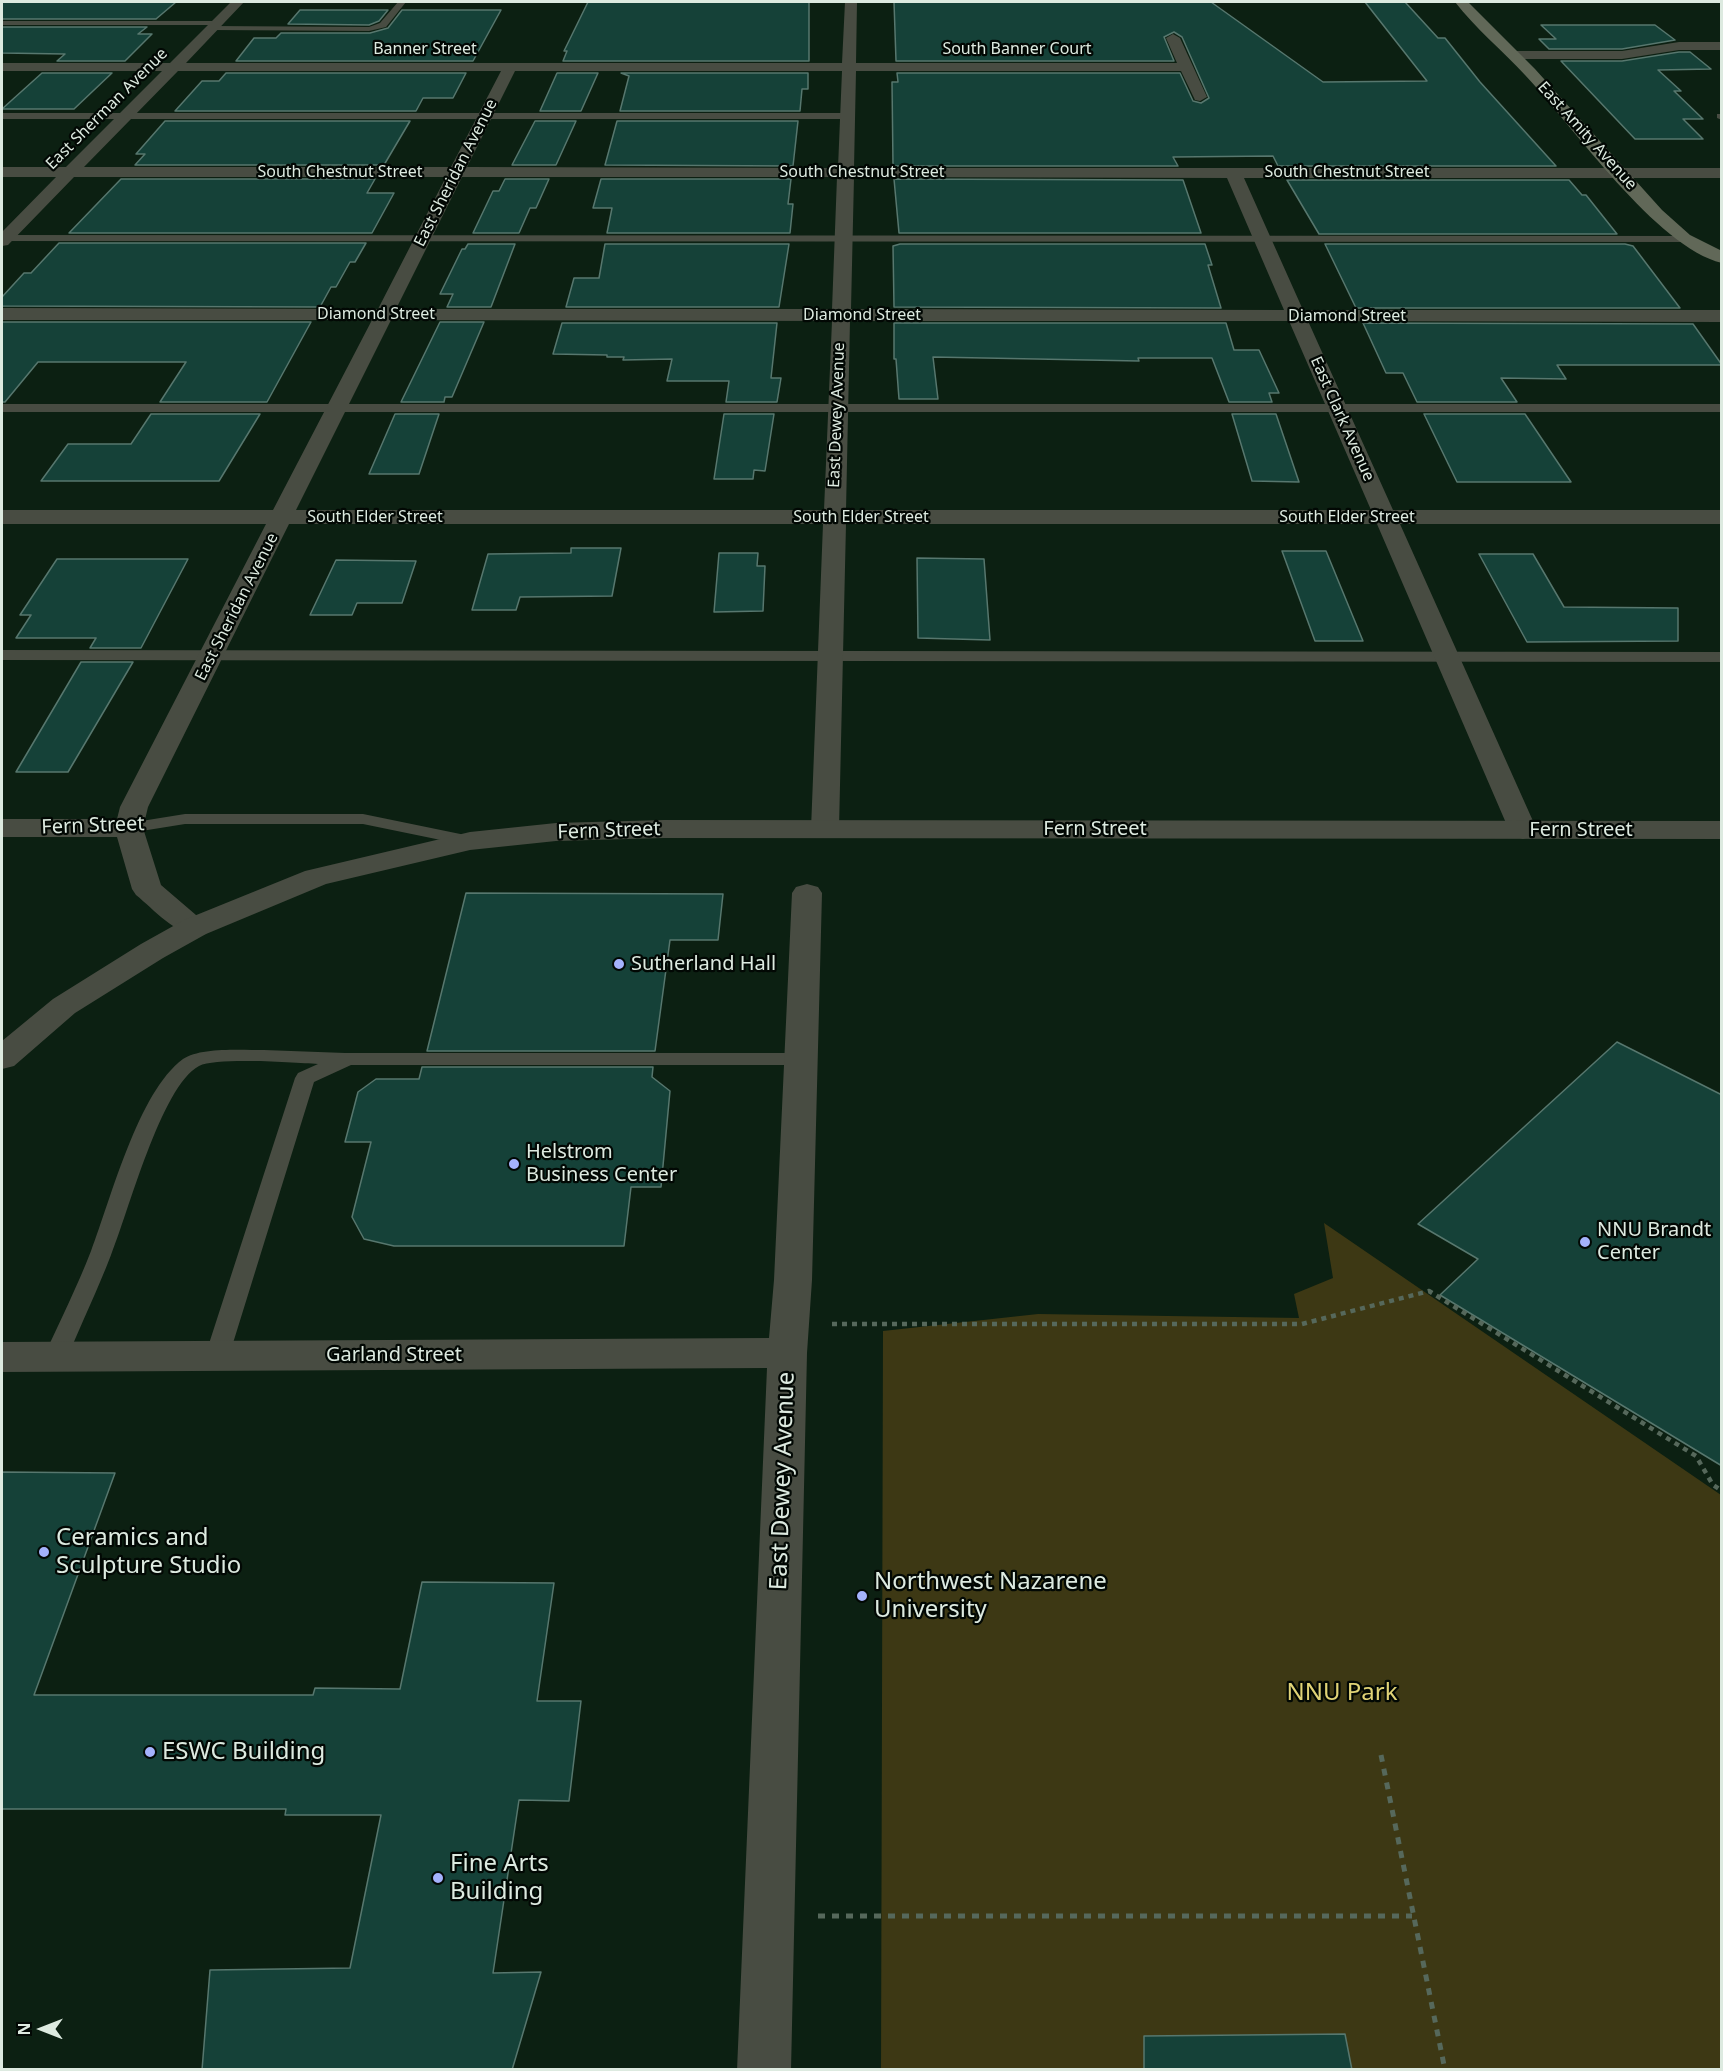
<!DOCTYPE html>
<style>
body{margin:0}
#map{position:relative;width:1723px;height:2071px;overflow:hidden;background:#0c2012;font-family:"Noto Sans",sans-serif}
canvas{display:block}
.frame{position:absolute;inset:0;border:3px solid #ddeae0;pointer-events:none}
.north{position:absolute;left:12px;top:1999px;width:60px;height:60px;-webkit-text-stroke:4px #020804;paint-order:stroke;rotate:270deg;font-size:16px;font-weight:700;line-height:24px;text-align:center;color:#ddeae0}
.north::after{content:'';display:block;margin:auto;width:21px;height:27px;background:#ddeae0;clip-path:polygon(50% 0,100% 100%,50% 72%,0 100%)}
</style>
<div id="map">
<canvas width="1723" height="2071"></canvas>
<div class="frame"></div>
<div class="north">N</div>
</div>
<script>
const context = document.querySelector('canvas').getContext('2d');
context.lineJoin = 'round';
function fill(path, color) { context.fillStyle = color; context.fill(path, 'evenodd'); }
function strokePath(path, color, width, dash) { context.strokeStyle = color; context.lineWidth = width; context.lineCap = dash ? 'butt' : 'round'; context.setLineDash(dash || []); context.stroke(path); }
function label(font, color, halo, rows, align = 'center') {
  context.font = font + ' "Noto Sans",sans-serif'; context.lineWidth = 4.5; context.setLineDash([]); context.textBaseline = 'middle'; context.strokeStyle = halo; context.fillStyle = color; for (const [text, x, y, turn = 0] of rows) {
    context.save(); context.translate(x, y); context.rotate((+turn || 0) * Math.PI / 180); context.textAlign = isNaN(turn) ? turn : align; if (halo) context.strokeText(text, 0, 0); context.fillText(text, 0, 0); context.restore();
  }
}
fill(new Path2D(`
 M1324,1223L1721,1495V2069L881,2070L883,1331L1038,1314L1299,1318L1294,1294L1333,1278Z`), '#3d3814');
const building = new Path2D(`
 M2,2H176L156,19H2Z
 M588,2H809V61H563L567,51H564Z
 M894,2H1211L1323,82L1427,81L1365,2H1405L1438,38H1445L1480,82L1556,166H1278L1273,156L1173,157L1178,166H893L892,82H898L897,73H1180L1193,101L1201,103L1209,98L1182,37L1174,32L1164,37L1174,61H896Z
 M300,10H388L379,21L369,25L288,24Z
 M402,10H501L473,61H236L254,38H276L281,33H370L388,28Z
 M1541,25H1655L1675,40L1622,49H1549L1539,39H1556Z
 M2,27H147L138,34H152L125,61H57L65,54L2,53Z
 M1679,52H1690L1711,69L1658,70L1681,91H1674L1703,119H1683L1703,139H1635L1561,61H1622Z
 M42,73H112L74,109H2Z
 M226,73H466L453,98H423L416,111H175L202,81H219Z
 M557,73H598L581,111H540Z
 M621,73H808V89H802L800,111H620L629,76Z
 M165,121H410L384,165H135L145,154H136Z
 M535,121H576L556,165H512Z
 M617,121H798L793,166L605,165Z
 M121,179H375L367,193H394L372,233H69Z
 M505,179H549L536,208H530L519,233H473L493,191H499Z
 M601,179H791L788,204H793L790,233H607L612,208H593Z
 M894,179L1183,180L1201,233H899Z
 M1287,180H1569L1582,195H1586L1617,234H1319Z
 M59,243H366L355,262H350L336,287H331L320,307L2,306V297L24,273H31Z
 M468,244H515L491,307H447L453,294H440L462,249H465Z
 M605,244H789L779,307H566L574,278H599Z
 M900,244H1205L1212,265H1208L1221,308L894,307L893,246Z
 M1325,244H1625L1633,246L1680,308H1356Z
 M2,322H311L267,402H160L186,362H38L5,402H2Z
 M440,322H484L452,397H445L444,402H401Z
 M562,323H777L771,378H781L777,402H726L729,381H667L672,359L623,360L624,357H607V355L553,354Z
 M894,323H1226L1234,350H1259L1279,393H1269L1272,402H1229L1212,358H1138L1139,361L933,357L938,399H899L896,359H894Z
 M1363,323L1693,324L1722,365H1557L1566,379L1501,378L1517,402H1417L1403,373H1386Z
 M151,414H260L219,481H41L68,444H131Z
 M395,414H439L419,474H369Z
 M724,414H774L765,471L754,470L753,479H714Z
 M1232,414H1276L1299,482L1252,481Z
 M1424,414H1525L1571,482H1457Z
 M571,548H621L612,596L520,597L516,610H472L488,554L571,553Z
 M1282,551H1326L1363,641H1315Z
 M719,553H758L757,566H765L763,611L714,612Z
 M1479,554H1533L1564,607L1678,608V641L1527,642Z
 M917,558L984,559L990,640L918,638Z
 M57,559H188L141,648H90L96,638H16L31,615H20Z
 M336,560L416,561L402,603H357L352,615H310Z
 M81,662H133L68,772H16Z
 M466,893L723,894L718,940H670L655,1051H427Z
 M1617,1042L1722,1095V1466L1440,1295L1478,1259L1418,1224Z
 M422,1067H653L652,1077L670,1091L661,1187H631L624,1246H394L364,1239L352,1217L371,1142H345L358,1092L376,1079H419Z
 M2,1472L115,1473L34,1695H313L315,1688L400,1689L422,1582L554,1583L537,1701H581L569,1801L519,1800L493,1973L541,1972L512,2070H202L210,1970L350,1968L381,1815H285L286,1809H2Z
 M1345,2034L1352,2070H1144V2036Z`);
fill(building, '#154138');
strokePath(building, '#57776e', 1.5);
strokePath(new Path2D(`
 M832,1324H1302L1429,1291L1696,1456L1713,1485L1722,1491`), '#56685b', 4.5, [5, 5]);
strokePath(new Path2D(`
 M1381,1755L1445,2070
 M818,1916H1412`), '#56685b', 5, [7, 7]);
fill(new Path2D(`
 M398,2H406L386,27L369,31L211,30L207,28L211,26L369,27L380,23Z
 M2,21H217L221,23L217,25H2Z
 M2,113H847L851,116L847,119H2Z
 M1717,114H1722V120L1717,118Z
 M2,235L1684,236L1689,239L1684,242L2,241Z
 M2,404H1722V412H2Z
 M2,650L1722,652V662L2,660Z
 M185,814H363L470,836L479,841L470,846L363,824H185L129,833L120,828L129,823Z
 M264,1050L345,1053H801L808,1054L811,1059L808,1064L801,1065H351L314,1082L229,1356L225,1362L217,1365L209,1362L205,1356L295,1078L298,1073L318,1064C295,1063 218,1057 199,1066C161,1086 128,1214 111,1255C98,1289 82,1322 68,1356L64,1362L56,1365L48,1362L44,1356C60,1321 77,1287 91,1251C111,1199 138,1092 183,1059C200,1047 243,1050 264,1050Z`), '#484c42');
fill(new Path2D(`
 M231,2H244L186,63H842L845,2H857L856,63H1177L1166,38L1173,34L1180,38L1207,97L1200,101L1195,100L1181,71H856L854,168H1722V178H1244L1303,310H1722V322L1308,321L1393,510H1722V524H1400L1537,830L1533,836L1523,839L1513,836L1509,830L1377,524H846L839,829L835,835L825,838L815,835L811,829L823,524H289L148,807L143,828L161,885L210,927L206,934C179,940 156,911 136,895L132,889L117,837H2V819H117L120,807L266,524H2V510H273L372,320H2V308L378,309L446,177H74L8,245L2,246V232L56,177H2V167H66L162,71H2V63H170ZM178,71H501L451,167H84ZM515,71H842L838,168L467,167ZM462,177H837L832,309H396ZM854,177L1227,178L1284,310L851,309ZM391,320L832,321L824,510H296ZM850,321H1289L1371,510H846Z
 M1679,42H1722V50H1679L1622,59H1513L1506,55L1513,51H1622Z
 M807,884L818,887L822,893L812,1280L807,1353L791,2070H737L767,1368L2,1372V1342L769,1338L774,1280L792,893L796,887Z`), '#484c42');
fill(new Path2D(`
 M664,820L1722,821V839L664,838L556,841L470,850L326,884L206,934L163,958L75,1013L14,1066L2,1069V1041L53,999L141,944L184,920L305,871L470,832L556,823Z`), '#484c42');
fill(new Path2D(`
 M1455,2H1468L1535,69L1662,210L1690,235L1722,251V263C1656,247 1573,126 1525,75C1502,50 1475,28 1455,2Z`), '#616858');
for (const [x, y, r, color] of [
 [619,964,6,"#a4b2fc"],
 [514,1164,6,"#a4b2fc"],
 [1585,1242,6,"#a4b2fc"],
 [44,1552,6,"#a4b2fc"],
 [862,1596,6,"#a4b2fc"],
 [150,1752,6,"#a4b2fc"],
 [438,1878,6,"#a4b2fc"]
]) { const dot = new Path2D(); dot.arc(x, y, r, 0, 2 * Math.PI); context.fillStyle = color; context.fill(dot); strokePath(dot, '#020804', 2); }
label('16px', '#ddeae0', '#020804', [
 ["Banner Street",425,49],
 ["South Banner Court",1017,49],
 ["East Sherman Avenue",107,109,-45],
 ["East Amity Avenue",1587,136,48],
 ["South Chestnut Street",340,172],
 ["South Chestnut Street",862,172],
 ["South Chestnut Street",1347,172],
 ["East Sheridan Avenue",456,173,-63],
 ["Diamond Street",376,314],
 ["Diamond Street",862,315],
 ["Diamond Street",1347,316],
 ["East Dewey Avenue",837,415,-88],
 ["East Clark Avenue",1342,419,66],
 ["South Elder Street",375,517],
 ["South Elder Street",861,517],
 ["South Elder Street",1347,517],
 ["East Sheridan Avenue",237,607,-63]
]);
label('20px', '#ddeae0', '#020804', [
 ["Fern Street",93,826,-2],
 ["Fern Street",1095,829],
 ["Fern Street",1581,830],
 ["Fern Street",609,831,-2],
 ["Garland Street",394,1355]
]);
label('20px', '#ddeae0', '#020804', [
 ["Sutherland Hall",631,964],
 ["Helstrom",526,1152],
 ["Business Center",526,1175],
 ["NNU Brandt",1597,1230],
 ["Center",1597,1253]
], 'left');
label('24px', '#ddeae0', '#020804', [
 ["East Dewey Avenue",783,1481,-88]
]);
label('24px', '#ddeae0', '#020804', [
 ["Ceramics and",56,1538],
 ["Sculpture Studio",56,1566],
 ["Northwest Nazarene",874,1582],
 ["University",874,1610],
 ["ESWC Building",162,1752],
 ["Fine Arts",450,1864],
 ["Building",450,1892]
], 'left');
label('24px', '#e0d376', '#020804', [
 ["NNU Park",1342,1693]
]);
</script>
